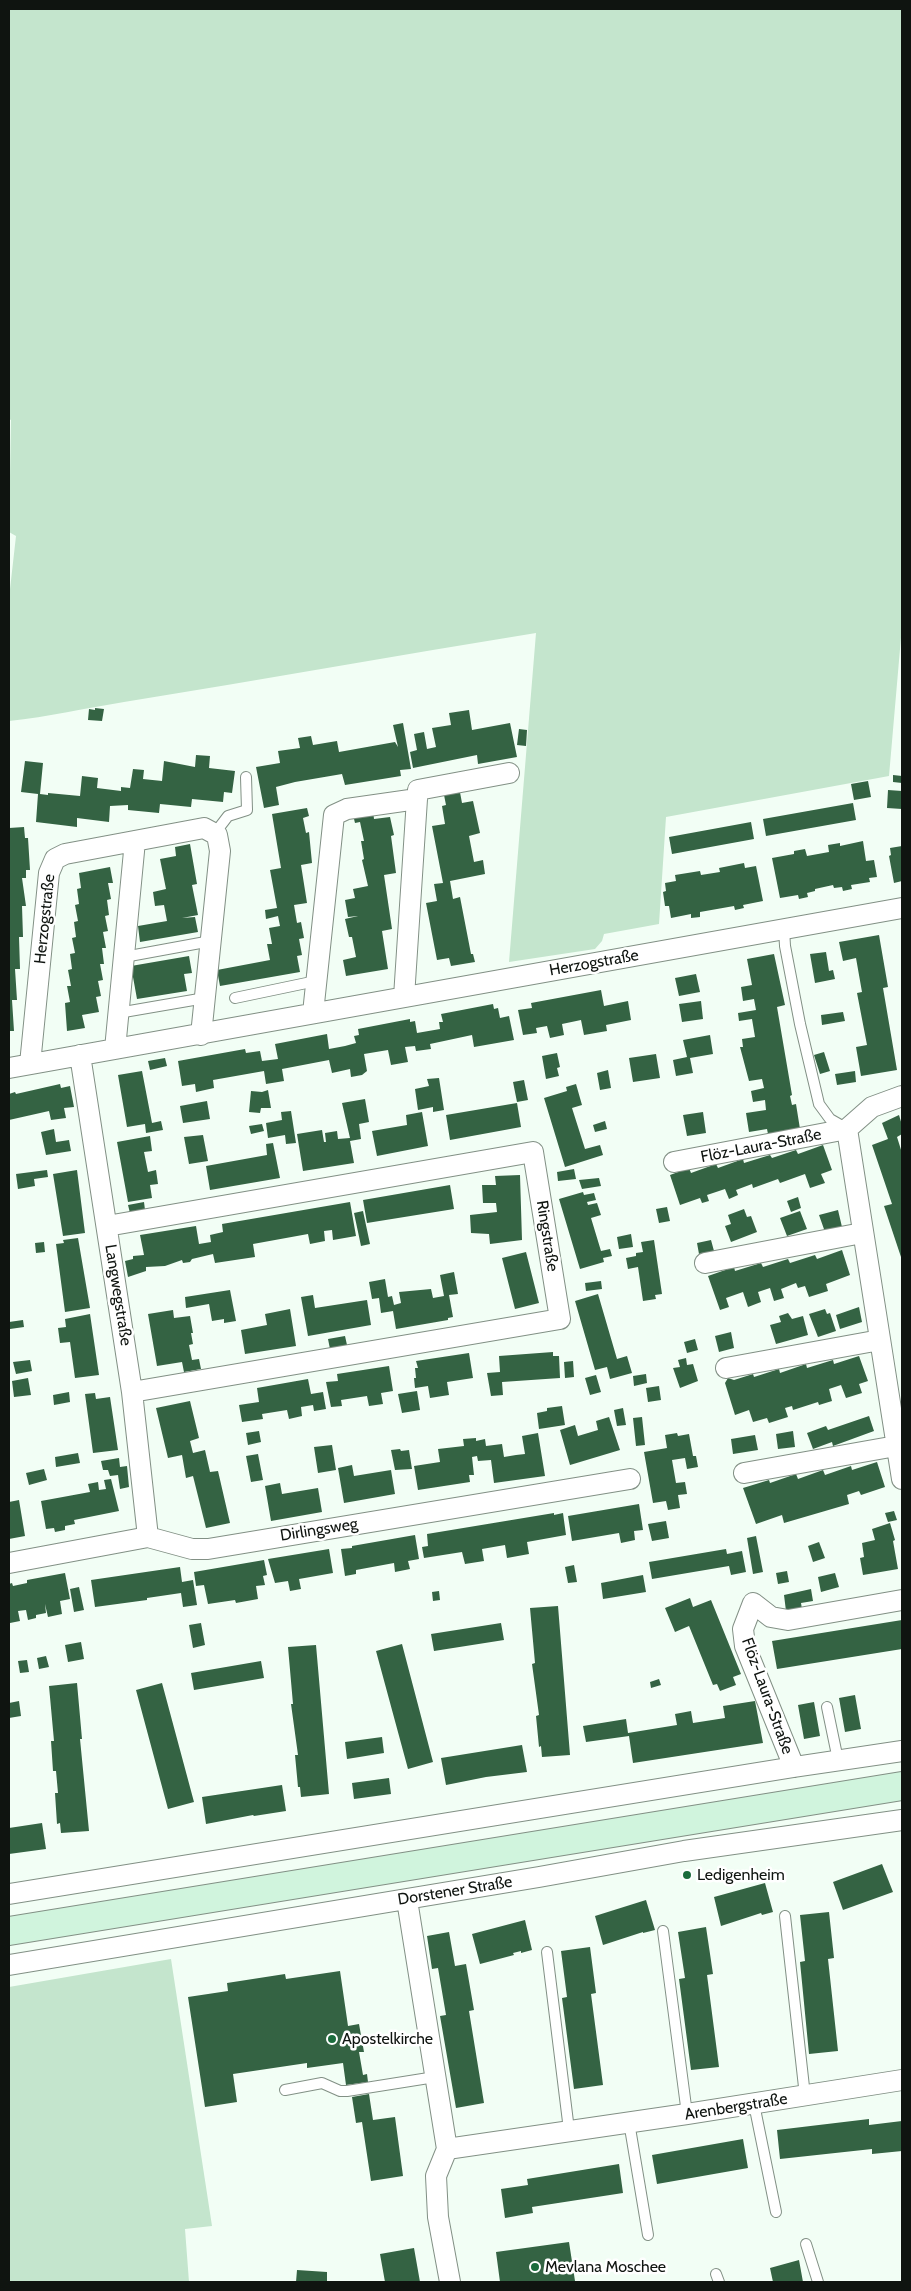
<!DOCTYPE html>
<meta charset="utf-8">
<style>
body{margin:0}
#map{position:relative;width:911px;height:2291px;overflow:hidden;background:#f2fef5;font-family:Cabin,sans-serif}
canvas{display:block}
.frame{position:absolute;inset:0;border:10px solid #0f1410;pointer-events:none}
</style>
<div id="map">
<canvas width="911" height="2291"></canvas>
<div class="frame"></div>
</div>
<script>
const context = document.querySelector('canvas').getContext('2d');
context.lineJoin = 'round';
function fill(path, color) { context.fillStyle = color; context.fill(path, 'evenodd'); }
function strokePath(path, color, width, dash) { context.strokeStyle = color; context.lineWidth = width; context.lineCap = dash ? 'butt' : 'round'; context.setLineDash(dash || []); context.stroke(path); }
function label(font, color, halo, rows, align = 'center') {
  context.font = font + ' Cabin,sans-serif'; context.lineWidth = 5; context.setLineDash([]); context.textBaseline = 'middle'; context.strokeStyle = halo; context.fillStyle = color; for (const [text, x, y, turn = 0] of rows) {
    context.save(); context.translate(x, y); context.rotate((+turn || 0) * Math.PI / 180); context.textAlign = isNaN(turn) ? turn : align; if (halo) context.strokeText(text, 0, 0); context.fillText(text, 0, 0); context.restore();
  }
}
fill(new Path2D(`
 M9,9H902V626L889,776L666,817L659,924L604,934L602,941L595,949L509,962L536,633C398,655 262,680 124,702C86,708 48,717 9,721V598L16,536L9,532L11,420L9,419Z
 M171,1959L212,2226L185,2229L189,2282H9V1987Z`), '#c4e5cd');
fill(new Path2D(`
 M95,708L104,709L102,721L88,720L89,709L95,710Z
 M469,710L472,730L510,723L517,757L478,764L477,755L413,768L410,752L417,750L414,734L424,732L427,749L436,747L432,728L451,725L449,713Z
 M403,723L411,769L400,770L401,776L345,785L342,774L295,782L276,787L279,805L264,808L256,767L280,763L278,751L300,748L298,738L311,736L313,745L337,741L339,752L395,742L398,747L393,725Z
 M519,729L527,730L526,746L517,745Z
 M196,755L210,756L209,768L235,771L232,793L224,792L223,802L192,799L191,807L160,804L159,813L128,810V805L110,806L109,822L77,818V827L36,822L38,794L21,792L25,761L43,763L40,794L48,795V793L80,796L82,776L98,778L97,788L121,791V787L130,788L133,769L144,770L143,779L162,781L164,761L195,767Z
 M893,775L902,776V783L893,782Z
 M868,781L871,797L854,800L851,784Z
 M459,787L462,803L473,801L480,833L469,836L474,862L483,860L485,874L450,881L453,899L460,897L471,954H473L475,962L451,966L449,958L437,960L426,903L437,901L434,884L443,883L432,826L445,824L442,806L446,805L443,790Z
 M888,790L902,791V809L887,808Z
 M853,803L856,820L766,836L763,819Z
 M307,808L309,816L303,818L306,833L309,832L312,863L301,865L307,903L294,905L297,923L301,922L304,938L299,939L302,955L297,956L300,972L220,986L217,970L270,960L267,944H272L269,928L280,926L278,916L266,919L265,910L277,908L270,870L281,868L272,814Z
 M373,811L374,819L390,817L394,835L391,836L396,873L384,875L392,929L382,931L388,969L346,976L343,960L356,957L352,937H349L345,919L358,916L348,917L345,900L355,898L353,889L368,886L362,860L364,859L361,841H364L360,822L355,823L353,815Z
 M751,822L754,839L672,854L669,837Z
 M24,827L25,838H28L30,870H26V878H22L26,906H22L23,937H19L20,969H15L17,1000H12L14,1031H9V828Z
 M863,841L866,861L874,860L877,877L869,878L870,882L851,885L852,889L843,891L842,887L834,888L833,885L815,889V891L807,893L808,897L799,899L798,895L780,898L772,858L794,854V851L805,849L807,856L829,852L828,845L840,843V846Z
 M190,844L197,884L192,885L198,915L182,918L195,917L198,932L140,942L138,926L167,921L164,905L155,906L153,892L166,889L160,859L176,856L175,847Z
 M902,846V881L894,883L889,856L891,855L890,848Z
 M744,863L745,868L756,866L763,901L743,905L744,908L735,910L734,906L700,912V917L691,918V914L671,918L669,906H665L663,892L666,891L665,883L676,881L675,875L700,871L701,875L720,872L719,868Z
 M110,867L113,883H108L111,899L107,900L109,915L105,916L108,931L103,932L106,948H102L104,964H100L103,980L98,981L101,996L96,997L99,1012L82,1015L85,1028L67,1031L65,1003L70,1002L67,986H71L68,970L72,969L70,954L75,953L72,938L76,937L74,922L78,921L75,905L79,904L77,889L81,888L79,873Z
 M879,935L888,987L883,988L897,1070L861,1076L856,1047L867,1045L857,993L862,992L856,958L843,961L839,942Z
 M826,952L829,971L833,970L835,979L815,983L810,954Z
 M774,954L785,1005L777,1007L792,1095L790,1096L792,1105L796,1104L800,1129L768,1134L767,1129L749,1132L746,1113L766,1110L765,1100L753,1102L751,1091L764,1088L762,1079L749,1081L740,1047H743L742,1039L755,1037L752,1019L739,1021L738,1013L756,1010L754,999L743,1001L741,987L752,985L747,959Z
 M189,956L192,973L184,974L187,991L137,999L131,966Z
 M696,974L700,992L679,996L675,978Z
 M601,990L604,1006L628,1001L631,1020L606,1025L607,1031L584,1035L581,1020L562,1024L564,1035L550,1038L547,1026L536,1028L537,1033L523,1035L518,1010L532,1008L531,1003Z
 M701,1001L703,1019L682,1022L679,1004Z
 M493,1004L494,1009L498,1008L500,1018L509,1016L514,1040L474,1047L472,1035L430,1044L431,1049L416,1051L415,1046L405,1047L408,1062L391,1065L388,1050L364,1054L367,1071L362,1075L351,1077L350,1069L332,1073L329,1060L282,1069L284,1081L266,1084L264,1071L213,1080L214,1088L196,1092L195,1084L182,1086L178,1061L245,1049L246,1053L260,1051L262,1061L278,1059L275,1044L327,1034L329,1049L345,1046L356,1043L354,1036L359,1035L358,1029L410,1019V1022L415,1021L417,1033L440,1029L439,1022H443L441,1014Z
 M843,1012L845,1021L822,1025L821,1015Z
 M710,1035L713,1054L690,1058L693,1073L676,1076L673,1060L687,1057L683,1040Z
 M824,1052L830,1071L820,1074L814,1055Z
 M557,1053L560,1067L557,1068L559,1076L546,1079L542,1056Z
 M656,1054L660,1078L633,1082L629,1058Z
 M165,1058L167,1066L150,1070L148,1061Z
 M608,1070L611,1088L600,1090L597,1073Z
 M142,1071L152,1123L161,1121L163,1130L146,1133L145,1124L127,1127L118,1075Z
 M855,1071L856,1082L837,1085L835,1074Z
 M439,1078L444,1110L433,1112V1107L418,1110L415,1089L429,1086L427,1079Z
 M524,1080L528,1100L517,1102L513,1082Z
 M60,1084L61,1088L70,1086L74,1107L64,1108L66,1118L51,1120L49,1111L9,1120V1094L15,1092L16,1094Z
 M576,1084L582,1105L572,1108L585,1149L600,1145L603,1155L565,1167L544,1098L567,1091L566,1087Z
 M268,1090L271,1108H261L260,1113L249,1112L251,1091L262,1092Z
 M365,1099L369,1122L359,1124L361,1139L350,1141L354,1163L303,1171L297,1134L322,1130L324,1142H326L325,1133L337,1131L338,1139L350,1138L342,1103Z
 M207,1101L210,1119L183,1123L180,1106Z
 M517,1103L521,1127L450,1140L446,1115Z
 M291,1111L296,1143L286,1144L285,1135L268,1138L266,1123L282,1120L281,1112Z
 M422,1112L428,1146L377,1156L372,1131L407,1125L406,1115Z
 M703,1112L706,1133L687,1136L683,1115Z
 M899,1115L902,1125V1134L897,1137L902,1153V1260L884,1206L892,1204L872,1145L888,1139L882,1123Z
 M605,1121L607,1129L595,1132L593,1125Z
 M262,1124L264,1131L251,1134L249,1126Z
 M54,1129L56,1142L69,1140L71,1151L46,1155L41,1132Z
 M203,1135L208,1161L189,1164L184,1137Z
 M150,1136L152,1151L144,1152L148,1172L156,1170L158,1184L150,1185L152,1198L128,1202L117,1142Z
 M273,1143L280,1178L210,1190L206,1166L267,1155L266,1144Z
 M823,1145L832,1170L821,1174L825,1183L810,1188L805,1174L780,1183L778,1179L753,1188L752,1184L736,1190L738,1195L729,1199L725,1189L707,1195L709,1201L702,1203L700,1198L680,1205L670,1175L689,1168L691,1173L716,1164L718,1168L743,1159L744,1163L770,1155L772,1158L796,1150L798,1154Z
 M574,1169L576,1179L558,1181L557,1172Z
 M47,1170L48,1177L34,1179L35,1186L18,1189L16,1174Z
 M77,1170L85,1233L63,1236L53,1174Z
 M520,1175L522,1240L490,1244L489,1234L471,1233L470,1215L497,1212L496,1203H483L482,1185H496L495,1176Z
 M599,1178L601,1186L582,1189L579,1180Z
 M450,1185L454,1209L367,1223L363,1200Z
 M583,1192L584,1195L594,1193L596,1200L587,1202L588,1205L597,1203L601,1215L591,1218L601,1251L610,1249L612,1256L603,1258L604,1262L580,1269L559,1199Z
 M798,1197L801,1208L791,1212L787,1201Z
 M144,1202L145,1210L130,1213L128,1205Z
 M350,1202L356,1236L333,1240L332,1230L324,1231L325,1241L310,1244L308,1234L253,1244L255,1257L215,1263L213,1254L192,1259L190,1262L183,1263L182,1260L165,1266L146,1267V1271L128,1277L125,1261L133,1259V1256L144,1255L140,1235L196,1226L199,1244L211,1242L210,1235L223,1232L222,1224Z
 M667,1207L670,1221L659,1223L656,1209Z
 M744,1209L747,1217L751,1216L757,1232L731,1242L725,1226L731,1224L728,1215Z
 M838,1210L842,1227L825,1232L819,1215Z
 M363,1211L370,1244L361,1246L354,1213Z
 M800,1211L807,1229L787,1236L780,1218Z
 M631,1234L633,1247L619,1249L617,1237Z
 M78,1238L90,1308L65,1312L56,1244L64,1243L63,1240Z
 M654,1240L662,1294L655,1295L656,1299L643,1301L638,1267L628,1269L626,1258L636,1256V1253L643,1252L641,1242Z
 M711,1240L714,1251L699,1254L697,1243Z
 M44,1242L45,1252L36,1253L35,1243Z
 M842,1250L850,1275L826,1284L828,1291L809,1297L805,1286L798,1288L796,1283L781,1289L784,1298L774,1301L770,1288L758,1292L761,1302L748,1307L743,1292L726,1298L729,1307L720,1310L708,1276L734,1267L735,1271L761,1263L763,1267L788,1259L790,1263L815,1255L817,1259Z
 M526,1252L539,1303L515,1309L502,1258Z
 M454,1272L458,1294L449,1295L453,1317L448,1318V1320L396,1329L393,1311L381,1313L379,1298L372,1299L369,1282L385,1279L388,1297L392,1296L394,1305L401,1303L399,1292L431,1289L433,1298L444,1296L440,1275Z
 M601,1281L602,1289L586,1291L585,1283Z
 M230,1290L236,1321L224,1323V1319L212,1321L209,1304L186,1308L185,1297Z
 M598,1294L617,1359L627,1356L632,1373L610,1379L607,1367L595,1370L575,1301Z
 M313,1295L315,1308L367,1300L371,1325L308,1336L301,1297Z
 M859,1307L862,1322L840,1329L836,1315Z
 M290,1309L296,1346L245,1354L241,1330L267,1325L265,1314Z
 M825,1309L827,1314L830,1313L836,1331L818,1337L809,1314Z
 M173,1310L174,1318L190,1316L193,1333H191L193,1344L189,1345L192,1360L199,1359L201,1369L184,1372L182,1362L157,1366L148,1314Z
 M788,1313L792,1319L803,1316L808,1335L776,1344L770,1325L781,1322L779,1316Z
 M90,1314L99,1375L75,1378L70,1342L60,1343L58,1328L66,1327L65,1319Z
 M23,1320L24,1327L10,1329L9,1322Z
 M731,1332L734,1348L719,1352L715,1336Z
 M345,1336L347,1345L330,1349L328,1339Z
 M695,1339L698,1350L687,1353L684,1342Z
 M553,1352V1356H559L560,1378L502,1382L503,1395L491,1396L487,1373L500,1372L499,1356Z
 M469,1353L473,1378L447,1382L449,1395L430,1398L428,1386L415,1388L414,1378H416L415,1368H418L416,1361Z
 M859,1356L868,1381L859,1384L862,1393L846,1398L841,1385L829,1389L832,1401L819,1405L818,1402L793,1410L792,1406L785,1408L788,1417L769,1423L767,1418L753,1422L749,1410L735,1415L725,1383L728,1378L734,1380L753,1374L754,1377L779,1369L780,1373L806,1364L807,1368L833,1360L834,1364Z
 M686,1358L687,1365L693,1364L698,1381L680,1388L673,1368L680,1367L678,1360Z
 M30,1360L32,1371L16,1374L13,1362Z
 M573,1361L574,1377L565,1378L564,1362Z
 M389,1366L393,1391L381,1393L383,1404L369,1406L367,1396L341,1400L342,1406L331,1407L326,1382L338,1381L337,1374Z
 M646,1374L647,1383L634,1386L633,1376Z
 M596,1375L601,1392L590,1395L585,1378Z
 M28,1378L31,1395L14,1397L12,1381Z
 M308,1379L311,1394L323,1392L326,1409L314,1411L313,1405L301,1407L302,1416L289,1419L287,1410L262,1414L263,1419L242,1422L239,1405L259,1402L257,1388Z
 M659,1386L661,1400L648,1402L646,1388Z
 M417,1391L420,1410L402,1413L398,1394Z
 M69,1392L70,1402L54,1405L53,1395Z
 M95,1393L96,1399L110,1397L118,1450L93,1453L85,1394Z
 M190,1401L199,1438L190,1441L193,1453L205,1450L210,1472L218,1471L230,1523L206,1528L193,1476L186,1478L182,1455L168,1458L156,1408Z
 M562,1406L565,1425L539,1429L537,1413L547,1411V1408Z
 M623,1408L626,1425L617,1426L614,1410Z
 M869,1416L874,1431L833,1446L832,1442L813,1449L807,1433L826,1426L828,1430Z
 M609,1417L620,1450L570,1465L560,1430L575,1425L578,1436L598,1430L596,1421Z
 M642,1417L645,1445L636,1446L633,1418Z
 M259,1431L261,1442L248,1445L246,1433Z
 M793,1431L795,1447L778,1449L776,1434Z
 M538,1433L545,1476L494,1483L491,1460L478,1461L477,1456L472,1457L474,1475H469L470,1482L418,1490L414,1466L440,1462L438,1449L464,1446L463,1439L476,1438V1441L485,1439L486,1446L502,1444L504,1457L516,1455L525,1454L522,1436Z
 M677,1433L678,1436L689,1434L693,1456H696L698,1467L687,1469L685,1458L672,1460L676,1483L685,1482L687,1494L678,1495L680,1508L668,1510L666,1501L653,1503L644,1452L667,1448L665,1435Z
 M755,1435L758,1450L733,1454L731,1439Z
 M332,1445L336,1470L318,1473L314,1447Z
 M400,1449L401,1451L409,1450L412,1469L395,1470L391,1450Z
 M78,1453L80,1463L56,1467L55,1457Z
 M258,1454L263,1480L251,1482L246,1456Z
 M119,1458L120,1467L127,1466L129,1487L120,1489L118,1475L110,1476L108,1470H103L101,1461Z
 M877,1462L885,1487L861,1495L859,1491L847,1495L849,1504L784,1523L782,1515L756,1524L743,1488L769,1480L770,1483L796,1474L798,1479L823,1470L825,1475L851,1466L852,1470Z
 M352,1465L354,1476L391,1470L395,1494L344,1503L338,1468Z
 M44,1469L47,1480L29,1485L26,1473Z
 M111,1479L119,1511L74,1520L75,1524L65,1526V1530L55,1532L54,1528L46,1529L41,1501L90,1492L88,1484L98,1482L99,1490L106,1489L104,1480Z
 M280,1483L282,1494L318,1488L322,1512L271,1521L265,1486Z
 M19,1500L25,1536L9,1539V1502Z
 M639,1504L643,1530L634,1531L635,1540L621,1543L619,1533L572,1541L568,1516Z
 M894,1511L897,1520L888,1522L885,1513Z
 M554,1513V1515L563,1513L566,1535L527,1542L529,1554L507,1558L505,1545L482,1549L484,1561L465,1564L462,1552L424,1558L422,1547L428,1546L427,1534Z
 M666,1521L669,1538L652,1541L648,1524Z
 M890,1523L895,1540L893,1541L898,1569L863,1575L860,1558L864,1557L862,1543L875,1540L872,1529Z
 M415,1535L419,1559L408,1561L410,1569L395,1572L394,1563L356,1570V1574L345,1576L341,1549L352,1548V1546Z
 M756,1536L763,1572L753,1574L747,1538Z
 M819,1542L825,1558L813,1562L808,1546Z
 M329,1549L333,1573L299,1579L301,1589L290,1591L288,1581L275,1583L268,1559Z
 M726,1549L727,1554L742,1551L746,1572L731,1575L729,1566L652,1579L649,1562Z
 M264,1560L267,1575L263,1576L265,1585L256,1586L258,1599L236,1603L235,1600L208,1604L204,1585L196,1586L194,1572Z
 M574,1565L577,1582L568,1583L565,1567Z
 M180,1567L182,1582L193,1580L197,1605L183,1607L181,1593L147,1598V1600L95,1607L91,1580Z
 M787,1571L789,1582L778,1584L776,1573Z
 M65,1573L70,1599L60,1601L62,1614L48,1617L45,1604L46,1613L36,1615V1618L28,1620L26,1610L18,1611L20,1621L10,1623L9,1584L12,1583L13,1586L27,1583V1580Z
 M835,1573L839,1587L821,1592L818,1577Z
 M643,1575L646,1592L603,1599L601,1583Z
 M79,1587L84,1610L74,1612L70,1589Z
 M811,1589L813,1601L801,1603L802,1609L786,1611L784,1595Z
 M439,1591L440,1600L433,1601L432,1592Z
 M690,1598L693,1607L711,1600L741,1674L733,1677L736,1685L720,1691L717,1684L713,1685L689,1626L675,1632L665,1608Z
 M558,1606L570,1755L542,1757L541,1746L539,1747L536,1716L539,1715L532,1664L535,1663L530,1608Z
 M902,1620V1649L777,1669L772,1641Z
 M201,1623L205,1645L193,1648L189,1625Z
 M501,1623L504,1640L434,1651L431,1634Z
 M81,1642L84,1659L68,1662L65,1645Z
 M402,1644L433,1762L408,1769L376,1651Z
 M316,1645L329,1794L301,1797L300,1787H298L295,1755H298L291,1704H293L288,1647Z
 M46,1656L49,1667L39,1669L37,1658Z
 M27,1660L29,1672L20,1673L18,1661Z
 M261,1661L264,1678L194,1690L191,1673Z
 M659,1679L661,1685L651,1688L650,1682Z
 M77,1683L82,1739H80L89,1831L61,1833L60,1823L57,1824L55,1793H58L56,1771H53L51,1741H54L49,1686Z
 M162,1683L194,1802L168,1809L136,1690Z
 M855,1695L861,1729L845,1732L839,1698Z
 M19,1701L21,1716L9,1718V1703Z
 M755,1701L763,1743L633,1763L629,1736L586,1742L583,1726L626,1719L628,1733L677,1725L675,1714L691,1711L693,1723L725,1718L723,1706Z
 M814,1702L820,1736L804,1739L798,1705Z
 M382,1737L384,1753L347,1759L345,1742Z
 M522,1745L527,1772L486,1777L446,1785L441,1758Z
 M389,1778L391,1794L354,1799L352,1783Z
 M282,1785L286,1811L254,1816L253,1815L206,1824L202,1797Z
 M42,1823L46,1849L9,1854V1828Z
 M882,1864L893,1892L843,1910L833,1882Z
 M765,1883L773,1912L762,1915L761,1913L721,1926L714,1897Z
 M646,1900L655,1930L643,1933V1932L603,1945L595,1916Z
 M829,1912L834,1958L828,1959L838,2051L809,2054L800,1962L805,1961L800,1915Z
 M525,1920L532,1950L521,1953V1951L513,1953L514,1955L480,1964L472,1934Z
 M706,1927L713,1974L707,1975L719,2067L691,2070L679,1979L685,1978L678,1932Z
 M449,1932L455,1966L466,1964L474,2010L469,2011L484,2103L456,2108L440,2016L446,2015L438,1968L432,1969L427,1936Z
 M590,1947L596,1993L591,1994L603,2085L574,2089L562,1998L567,1997L561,1951Z
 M340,1971L348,2026L359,2024L364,2052H359L363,2075L367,2074L368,2082L346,2085L343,2063L307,2068V2063L233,2074L237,2102L205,2107L188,1997L228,1991L227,1983L285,1974L286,1979Z
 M369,2094L373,2120L395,2117L403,2176L371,2181L362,2122L356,2123L352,2097Z
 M869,2119V2125L902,2121V2151L872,2154V2149L780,2159L777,2130Z
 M743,2139L748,2168L657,2184L652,2155Z
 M619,2164L623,2193L532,2207L533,2213L505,2218L501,2189L528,2185L527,2179Z
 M569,2242L575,2281L500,2282L496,2252Z
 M414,2248L420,2282H385L380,2254Z
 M799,2260L803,2282H773L770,2268Z
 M297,2270L327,2272V2282H296Z`), '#346343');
const lane = new Path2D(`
 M215,833L228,816L247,810L246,777
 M784,929L785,946L800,1024L819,1104L830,1119L844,1127
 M124,957L211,941
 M235,998L316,981
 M118,1013L205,998
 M827,1707L838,1760
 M785,1916L805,2096
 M663,1931L687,2114
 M547,1952L569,2130
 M285,2090L322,2083L340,2091H347L435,2077
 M754,2104L776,2212
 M629,2122L648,2235
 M806,2244L818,2282
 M716,2274L719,2282`);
const street = new Path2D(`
 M404,997L417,799
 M313,1013L334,815L347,809L417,799L418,790L509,773
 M115,1049L135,841
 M80,1055L132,1392L148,1537
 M30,1064L49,873L55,859L65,854L204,828L217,835L220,851L201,1035
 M9,1068L902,908
 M902,1096L872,1107L847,1129L902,1479
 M674,1162L847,1129
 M107,1226L533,1152L560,1319L132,1392
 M705,1263L862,1233
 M726,1368L880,1340
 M744,1473L896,1446
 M9,1563L148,1537L192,1549H208L630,1479
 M794,1767L745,1646L743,1629L753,1603L771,1617L788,1620L902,1600
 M9,1894L794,1767L902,1751
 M407,1900L447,2149L436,2176L438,2217L450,2282
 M9,1965L539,1877L684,1851L902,1820
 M447,2149L687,2114L902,2080`);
const secondary = new Path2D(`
 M9,1931L902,1786`);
strokePath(lane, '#829085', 12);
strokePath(street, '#829085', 22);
strokePath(secondary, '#829085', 30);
strokePath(lane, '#fff', 10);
strokePath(street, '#fff', 20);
strokePath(secondary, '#d0f4dd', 28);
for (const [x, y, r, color] of [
 [687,1875,5,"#1b6c3c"],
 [332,2039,5,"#1b6c3c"],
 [535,2267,5,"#1b6c3c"]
]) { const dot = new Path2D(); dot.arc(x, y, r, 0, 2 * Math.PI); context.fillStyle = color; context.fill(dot); strokePath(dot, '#fff', 2); }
label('16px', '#0f1410', '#fff', [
 ["Herzogstraße",45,919,-84],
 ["Herzogstraße",594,963,-10],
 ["Flöz-Laura-Straße",761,1146,-11],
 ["Ringstraße",547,1236,81],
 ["Langwegstraße",118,1295,81],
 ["Dirlingsweg",319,1530,-9],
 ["Flöz-Laura-Straße",767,1696,70],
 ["Dorstener Straße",455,1891,-9],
 ["Arenbergstraße",736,2107,-9]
]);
label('16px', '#0f1410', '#fff', [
 ["Ledigenheim",697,1875],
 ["Apostelkirche",342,2039],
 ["Mevlana Moschee",545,2267]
], 'left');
</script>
